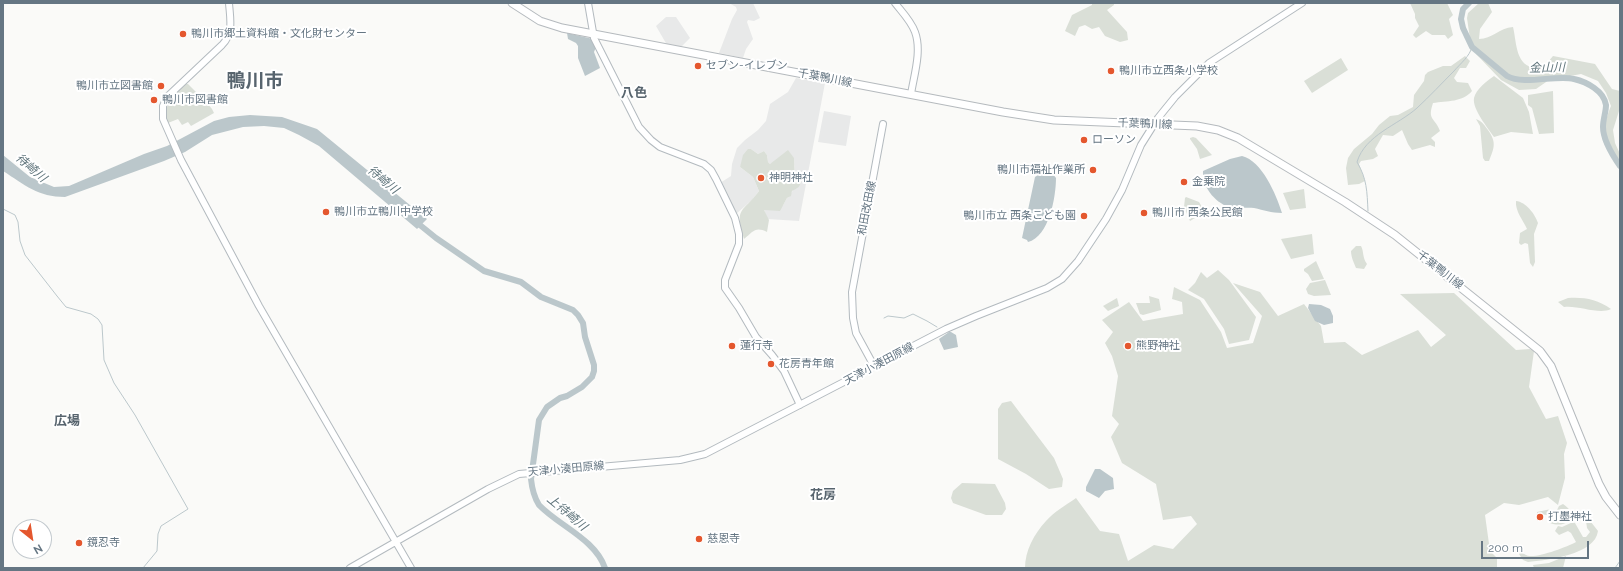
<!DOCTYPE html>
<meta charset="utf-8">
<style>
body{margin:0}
#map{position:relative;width:1623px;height:571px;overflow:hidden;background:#fafaf8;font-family:Raleway,sans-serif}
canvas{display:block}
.frame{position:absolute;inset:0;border:4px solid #657683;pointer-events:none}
.north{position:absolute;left:12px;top:519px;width:40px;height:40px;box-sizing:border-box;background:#fff;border:1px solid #c1c8cd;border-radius:50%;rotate:150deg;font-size:11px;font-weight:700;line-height:16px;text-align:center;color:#657683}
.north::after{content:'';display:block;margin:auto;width:14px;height:18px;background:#e4572e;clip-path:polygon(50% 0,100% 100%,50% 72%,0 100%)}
.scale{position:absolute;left:1481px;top:541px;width:108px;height:18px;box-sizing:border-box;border:2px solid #657683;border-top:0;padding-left:5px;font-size:12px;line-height:14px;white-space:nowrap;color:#657683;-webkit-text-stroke:3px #fff;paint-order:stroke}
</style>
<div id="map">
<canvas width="1623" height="571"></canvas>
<div class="frame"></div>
<div class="north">N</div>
<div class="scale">200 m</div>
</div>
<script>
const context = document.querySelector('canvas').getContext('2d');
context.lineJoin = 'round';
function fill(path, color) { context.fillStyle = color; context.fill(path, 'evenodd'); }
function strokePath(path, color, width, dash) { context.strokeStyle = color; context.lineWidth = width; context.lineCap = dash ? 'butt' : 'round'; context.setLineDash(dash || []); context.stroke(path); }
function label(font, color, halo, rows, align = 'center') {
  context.font = font + ' Raleway,"Noto Sans JP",sans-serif'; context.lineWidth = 4; context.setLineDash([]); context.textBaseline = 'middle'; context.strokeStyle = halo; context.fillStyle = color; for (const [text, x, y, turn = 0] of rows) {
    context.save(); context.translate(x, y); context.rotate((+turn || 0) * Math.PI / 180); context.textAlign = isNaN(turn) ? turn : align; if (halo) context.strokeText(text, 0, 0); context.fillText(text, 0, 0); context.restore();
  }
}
fill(new Path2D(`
 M729,3H753L760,18L754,21L748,20L747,22L753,39L746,49L743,58L719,53L732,19L737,10L736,7Z
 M666,17H676L690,38L681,47L667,45L656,26Z
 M796,78L825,83L799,221L767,219L764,210L783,205L787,198L789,197L793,190L795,180L794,158L770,164L768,162L767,155L764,151L758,154L751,149L740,167L753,177L759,191L752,200L736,214L720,183L731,176L732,164L737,148L745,140L758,130L766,121L770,104L788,92Z
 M824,111L851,116L846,146L818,142Z`), '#e8e9e9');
fill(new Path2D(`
 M1092,3H1114V5L1107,10L1127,32L1128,40L1120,42L1105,36L1099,27L1092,29L1085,25L1079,27L1075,36L1065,31L1072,15L1092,5Z
 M1410,3H1447L1453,15L1449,19L1453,35L1448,39L1445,35H1432L1426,31L1416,38L1413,35L1419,26L1415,18V14Z
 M1479,3H1488L1492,12L1480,29L1479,39C1492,39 1499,28 1513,27C1517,43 1515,67 1537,68L1539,65L1547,63L1553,56L1595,64L1612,89L1620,91V111H1619L1613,130L1615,143L1620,154V169L1609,152L1603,141L1601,132C1606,123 1607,115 1611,106L1606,93L1598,81L1581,74L1549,80L1536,89L1519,90L1501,80L1477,55L1471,46L1467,18L1468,13Z
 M1465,56L1470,61L1466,68H1460L1454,78L1457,82L1468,83L1472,91C1463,102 1447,101 1433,103C1427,121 1435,117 1440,131L1431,138L1435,142V147L1430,145L1412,150L1408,144L1402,130L1393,136L1383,135L1375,149L1378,156L1373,159L1361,161L1359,164L1365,181L1359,184L1348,185L1346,168L1348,158L1354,149L1372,134L1379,125L1390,116L1398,115L1413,107L1414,95L1424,81L1425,75L1428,72L1443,66H1451Z
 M1341,58L1348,70L1312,93L1304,81Z
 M1494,76L1523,98L1529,112L1533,134L1511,132L1494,137C1488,128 1472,109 1474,98C1476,89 1487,81 1494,76Z
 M186,84H188L196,92H198L212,109L214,113L191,126L188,122L182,125L178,119L168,123C162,104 173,96 186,84Z
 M1553,91L1554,133L1539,134L1532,108L1528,105V95Z
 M1476,119C1482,121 1485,126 1488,130C1497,143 1494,148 1489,161H1485L1483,158L1480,126Z
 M1193,137L1196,138L1212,155L1200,159L1197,149L1190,139V138Z
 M748,149H751L758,154L764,151L767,155L768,162L770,164L788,150L794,158L795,180L801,181C800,188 797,188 792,191L791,196L787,198L780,211L764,210L769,220L767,232C755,226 753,232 744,239C734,206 743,213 759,191L753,177L740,167L743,155Z
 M1304,189L1306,208L1290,210L1283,193Z
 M1186,197L1199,202L1205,212L1190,221L1184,207L1185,198Z
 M1516,201C1526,202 1535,214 1538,223L1534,234L1535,262L1533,267L1530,263L1528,244L1525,243L1521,245L1519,243L1520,233L1527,229C1523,220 1515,211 1516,201Z
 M1312,234L1314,254L1291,259L1281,239Z
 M1356,246H1361C1364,251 1362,257 1367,264L1364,269L1356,268C1354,263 1351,257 1351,251Z
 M1316,261L1324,279L1312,281L1308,274L1304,271V269Z
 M1218,270L1229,280L1256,317L1249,340L1229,344L1224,329L1204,299L1188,290L1195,283L1201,272L1207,278Z
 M1325,280L1331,295L1314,296L1308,294L1306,289L1310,283Z
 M1233,283L1260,292L1278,316L1304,304L1321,326L1324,343L1345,342L1362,355L1418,330L1431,347L1446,335L1400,294L1454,293L1516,350L1530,349L1534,351L1529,387L1546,419L1558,416L1567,443L1564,454L1565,478L1558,505L1548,497L1519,505L1504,503L1485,515L1490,551L1497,558V568H1025C1025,551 1034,534 1046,521C1054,512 1066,505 1076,498L1100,531L1119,534L1128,561L1154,545L1173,549L1197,524L1191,516L1163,520L1156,484L1122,463L1111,437L1119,424L1112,416L1118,376L1112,356L1105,343L1113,332L1102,320L1129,302L1143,321L1183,314L1182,302L1172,299L1174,287L1200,300L1221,332L1227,348L1253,343L1262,316Z
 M1149,296L1159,299L1161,310L1143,315L1140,314L1136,303H1150Z
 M1117,298L1119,306L1108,311L1103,306Z
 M1568,298C1584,297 1597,299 1611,309C1599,315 1578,305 1564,307L1558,302Z
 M1011,401L1054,458L1063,479L1062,487L1049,489L1026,474L998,459V409L1002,403Z
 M962,483L995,484L1005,503L1006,509L1002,515H986L953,503L951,498L953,491Z
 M1563,504C1569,508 1571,511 1572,518C1566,525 1558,526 1550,523L1548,515L1537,514V512L1551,509L1554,511L1557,510L1559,506Z
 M1586,521L1591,522L1598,531C1595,555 1547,560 1528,562L1523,560L1519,554L1521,552C1524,554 1527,556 1530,556C1540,557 1567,547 1576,542L1571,533L1568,531L1559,535L1555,531L1558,526L1562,527L1573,522L1575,523L1583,537H1586L1590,532L1587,528Z
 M1566,556L1563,568H1534L1533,565L1549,563Z`), '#dadfd7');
fill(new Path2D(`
 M567,33L593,39L596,47L594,52L600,68L585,76L578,58V46L576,43L568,39Z
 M250,115L282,117L317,129L427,219L417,229L319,146L299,135L284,128L264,126L243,127L212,135L185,152L164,161L65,197C38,197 25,185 3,171V155L30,177L54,187L69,186L144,154L167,146L214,121L229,117Z
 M1242,156C1262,161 1276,194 1282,213C1271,213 1264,210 1254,208C1246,207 1236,209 1229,207C1214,202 1202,186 1203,171L1230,159Z
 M1046,172L1052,173L1056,178C1056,197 1049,237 1028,242L1027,240L1022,238L1035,177L1038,175Z
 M1309,304L1321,305L1330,309L1333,316V323L1324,325L1315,321L1308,308Z
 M949,332H951L956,335L958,347L944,350L939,339Z
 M1095,469H1100L1113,478L1114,489L1105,491L1099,498L1086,491V487Z`), '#bbc7cb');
strokePath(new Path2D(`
 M3,209L15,215L18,222L20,241L25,255L57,296L66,307L91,314L98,319L102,325L104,360L114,383L135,415L188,509L161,526L158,534L157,551L143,568
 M1368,211C1367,191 1367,179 1357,162C1365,135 1398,125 1417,108C1430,96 1442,83 1454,71C1460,64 1470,56 1472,47
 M884,318L888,316L904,318L913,314L927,321L937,327
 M1615,568L1620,561`), '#bbc7cb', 1);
strokePath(new Path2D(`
 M1469,3L1463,9L1461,19L1463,28L1472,47L1507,76C1524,86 1557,74 1574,79C1587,82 1604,91 1606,105C1606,112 1603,119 1603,127C1603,139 1613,156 1620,166
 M415,221L436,238L484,271L521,282L541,297L573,310L578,315L583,323L585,337L594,365V371L592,377L582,387L567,396L560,398L547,407L539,420L531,479C532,489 534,497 539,505C559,526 595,539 605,568`), '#bbc7cb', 6);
const secondary = new Path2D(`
 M229,3C230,18 234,33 222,45L167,97L163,106V119L181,160L259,306L411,568
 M588,3L594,38L639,127L651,140L660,147L704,164L711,170L716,179L735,218L739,234V244L725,280V288L739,308L756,337L772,355L784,371L800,405
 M895,3C902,12 911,21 915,32C922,51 914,75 911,94
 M874,366L856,333L853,318L852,292L883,124
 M350,568L488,489L519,474L680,460L705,454L946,329L976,316L1047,288L1062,279L1078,261L1106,219L1122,190L1141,145L1158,118L1175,97L1209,63L1302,3`);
const primary = new Path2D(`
 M512,3L540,21L562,28L1003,112L1054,120L1197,126L1218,130L1238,138L1345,202L1395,235L1540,351L1551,366L1599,484L1606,497L1620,515`);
strokePath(secondary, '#b3babf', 8);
strokePath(primary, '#b5babe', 9);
strokePath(secondary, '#fff', 6);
strokePath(primary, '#fff', 7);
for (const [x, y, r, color] of [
 [183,34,4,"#e4572e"],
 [698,66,4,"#e4572e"],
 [1111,71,4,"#e4572e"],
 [161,86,4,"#e4572e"],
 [154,100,4,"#e4572e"],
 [1084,140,4,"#e4572e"],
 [1093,170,4,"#e4572e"],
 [761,178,4,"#e4572e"],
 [1184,182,4,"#e4572e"],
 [326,212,4,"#e4572e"],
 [1144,213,4,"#e4572e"],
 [1084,216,4,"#e4572e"],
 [732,346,4,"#e4572e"],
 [1128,346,4,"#e4572e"],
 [771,364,4,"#e4572e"],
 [1540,517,4,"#e4572e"],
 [699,539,4,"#e4572e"],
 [79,543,4,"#e4572e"]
]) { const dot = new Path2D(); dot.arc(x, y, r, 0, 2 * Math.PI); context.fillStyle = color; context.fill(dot); strokePath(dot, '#fff', 1.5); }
label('11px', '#657683', '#fff', [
 ["鴨川市郷土資料館・文化財センター",191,34],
 ["セブン-イレブン",706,66],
 ["鴨川市立西条小学校",1119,71],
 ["鴨川市立図書館",153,86,"right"],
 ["鴨川市図書館",162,100],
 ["ローソン",1092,140],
 ["鴨川市福祉作業所",1085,170,"right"],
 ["神明神社",769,178],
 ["金乗院",1192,182],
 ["鴨川市立鴨川中学校",334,212],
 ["鴨川市 西条公民館",1152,213],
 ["鴨川市立 西条こども園",1076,216,"right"],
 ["蓮行寺",740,346],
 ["熊野神社",1136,346],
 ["花房青年館",779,364],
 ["打墨神社",1548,517],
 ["慈恩寺",707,539],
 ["鏡忍寺",87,543]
], 'left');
label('11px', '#657683', '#fff', [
 ["千葉鴨川線",825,78,11],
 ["千葉鴨川線",1145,124,2],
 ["和田改田線",867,208,-79],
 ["千葉鴨川線",1440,270,38],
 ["天津小湊田原線",879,364,-28],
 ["天津小湊田原線",566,469,-5]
]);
label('italic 12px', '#60757c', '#fff', [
 ["金山川",1547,68,-1],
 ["待崎川",31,168,41],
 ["待崎川",383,180,40],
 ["上待崎川",567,513,40]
]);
label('bold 13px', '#57646e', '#fff', [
 ["八色",634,93],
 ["広場",67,421],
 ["花房",823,495]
]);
label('bold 19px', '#57646e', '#fff', [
 ["鴨川市",255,81]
]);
</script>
